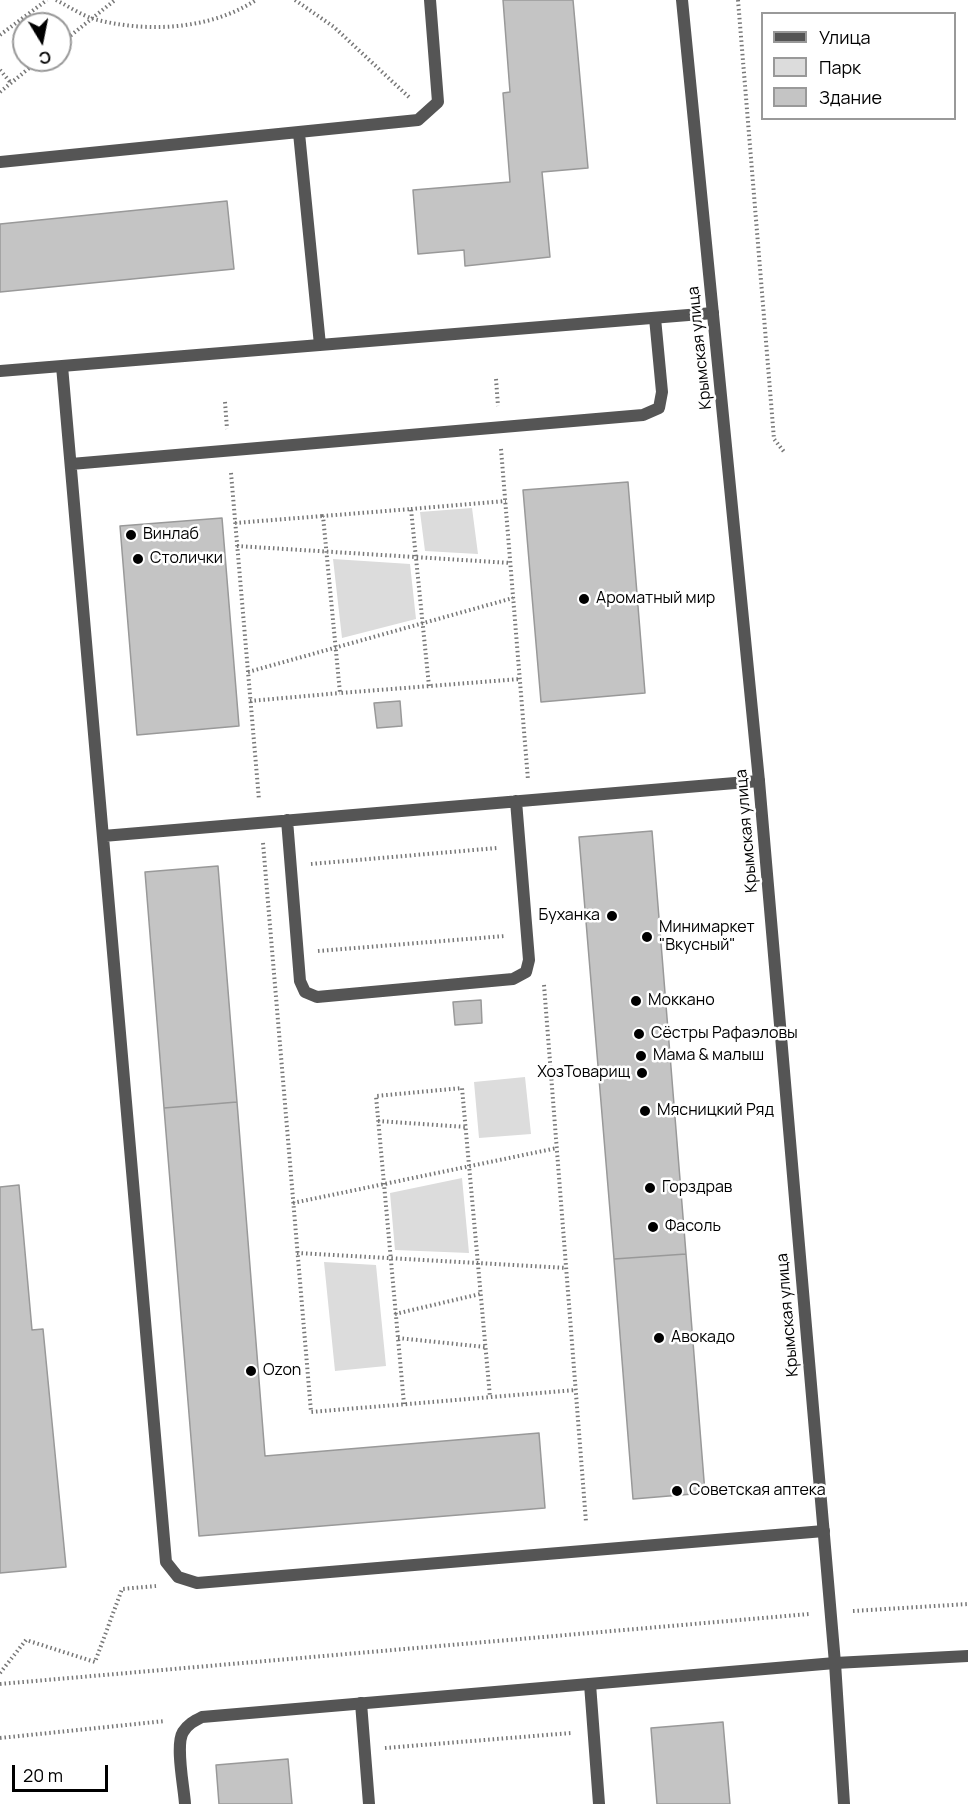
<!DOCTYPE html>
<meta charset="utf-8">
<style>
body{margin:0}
#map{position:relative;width:968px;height:1804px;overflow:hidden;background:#fff;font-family:Manrope,sans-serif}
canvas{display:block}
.legend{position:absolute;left:761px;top:12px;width:195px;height:108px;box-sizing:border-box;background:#fff;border:2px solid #999;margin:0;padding:8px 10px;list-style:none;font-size:18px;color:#000}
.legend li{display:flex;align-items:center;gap:12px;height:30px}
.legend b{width:30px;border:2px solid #999}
.north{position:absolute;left:12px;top:12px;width:60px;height:60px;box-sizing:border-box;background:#fff;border:2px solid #999;border-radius:50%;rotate:170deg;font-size:16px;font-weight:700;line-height:24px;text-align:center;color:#000}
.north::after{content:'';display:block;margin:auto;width:21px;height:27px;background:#000;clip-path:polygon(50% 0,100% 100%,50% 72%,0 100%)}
.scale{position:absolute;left:12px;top:1765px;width:96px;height:27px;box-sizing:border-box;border:3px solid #000;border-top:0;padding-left:8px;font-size:18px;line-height:21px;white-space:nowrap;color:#000;-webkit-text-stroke:4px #fff;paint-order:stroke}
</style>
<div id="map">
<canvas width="968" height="1804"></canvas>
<ul class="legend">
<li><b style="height:8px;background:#555"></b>Улица</li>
<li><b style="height:16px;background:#dcdcdc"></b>Парк</li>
<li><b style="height:16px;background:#c4c4c4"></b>Здание</li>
</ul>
<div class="north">С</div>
<div class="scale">20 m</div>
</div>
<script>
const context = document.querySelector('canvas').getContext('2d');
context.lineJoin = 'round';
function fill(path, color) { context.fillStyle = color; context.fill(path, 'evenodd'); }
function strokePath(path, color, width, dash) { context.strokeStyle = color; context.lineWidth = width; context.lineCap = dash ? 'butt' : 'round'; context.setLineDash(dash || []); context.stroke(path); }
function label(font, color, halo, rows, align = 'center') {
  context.font = font + ' Manrope,sans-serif'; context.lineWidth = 5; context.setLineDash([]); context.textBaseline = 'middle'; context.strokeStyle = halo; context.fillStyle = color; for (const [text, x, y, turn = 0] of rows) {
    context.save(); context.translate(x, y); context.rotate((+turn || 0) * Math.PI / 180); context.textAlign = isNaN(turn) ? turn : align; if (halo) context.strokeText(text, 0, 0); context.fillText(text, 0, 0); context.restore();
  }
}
fill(new Path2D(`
 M472,508L478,554L425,551L420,512Z
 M333,559L410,564L416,619L342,638Z
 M525,1077L531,1134L479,1138L474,1082Z
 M462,1178L469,1253L395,1250L390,1193Z
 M324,1262L376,1265L386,1366L335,1371Z`), '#dcdcdc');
const building = new Path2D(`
 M503,0H573L588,168L542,172L550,257L465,266L464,250L418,254L413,190L510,182L503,93L510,92Z
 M227,201L234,269L0,292V224Z
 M628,482L645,693L541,702L523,490Z
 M222,518L239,726L137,735L120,526Z
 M400,701L402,726L377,728L374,703Z
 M652,831L686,1254L614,1259L579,837Z
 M218,866L237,1102L164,1108L145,872Z
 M481,1000L482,1023L455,1025L453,1002Z
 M237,1102L265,1456L539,1433L545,1508L199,1536L164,1108Z
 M19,1185L32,1330L43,1329L66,1567L0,1573V1187Z
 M686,1254L705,1493L633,1499L614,1259Z
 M723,1722L730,1804H657L651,1728Z
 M288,1759L292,1804H219L216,1765Z`);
fill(building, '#c4c4c4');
strokePath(building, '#999', 1.5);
strokePath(new Path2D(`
 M56,0C68,6 81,15 94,19C146,33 210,30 256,0
 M295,0L334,27L411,99
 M738,0L774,439L785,453
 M0,35L47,0
 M60,44L115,0
 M0,70L11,83
 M0,92L39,60
 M496,379L498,406
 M225,402L227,429
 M501,449L528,780
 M231,473L259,800
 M411,509L506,501
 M235,523L323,516
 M237,546L511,563
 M248,672L513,598
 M429,686L411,509L323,516L340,693L520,679
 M250,701L340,693
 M263,843L311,1412L576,1390
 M311,864L497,848
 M318,951L505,936
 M544,985L586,1522
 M378,1121L466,1127
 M293,1203L557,1148
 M297,1253L566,1268
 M395,1314L480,1294
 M398,1338L485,1347
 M404,1404L376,1096L462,1088L490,1397
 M853,1611L968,1604
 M0,1673L26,1640L95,1662L122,1589L156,1586
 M0,1684L809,1614
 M0,1738L165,1721
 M385,1748L571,1733`), '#777', 4, [1.5, 3]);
strokePath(new Path2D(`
 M299,133L320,345
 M0,162L418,120L438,102L430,0
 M62,366L166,1562L178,1577L197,1583L824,1531
 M0,371L713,313
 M71,464L643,415L659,408L662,392L655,318
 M287,820L300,981L305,992L317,997L513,979L526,972L529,960L516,801
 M103,836L759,781
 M590,1684L599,1804
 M361,1703L369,1804`), '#555', 12);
strokePath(new Path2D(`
 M185,1804C184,1787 175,1745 183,1732C188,1724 194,1721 202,1717L835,1663L968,1656`), '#555', 12);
strokePath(new Path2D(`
 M682,0L759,781L835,1663L844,1804`), '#555', 12);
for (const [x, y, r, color] of [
 [131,535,6,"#000"],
 [138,559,6,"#000"],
 [584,599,6,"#000"],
 [612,916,6,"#000"],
 [647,937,6,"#000"],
 [636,1001,6,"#000"],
 [639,1034,6,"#000"],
 [641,1056,6,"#000"],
 [642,1073,6,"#000"],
 [645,1111,6,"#000"],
 [650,1188,6,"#000"],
 [653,1227,6,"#000"],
 [659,1338,6,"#000"],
 [251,1371,6,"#000"],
 [677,1491,6,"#000"]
]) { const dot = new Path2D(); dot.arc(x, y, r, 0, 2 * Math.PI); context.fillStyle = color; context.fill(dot); strokePath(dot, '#fff', 2); }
label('16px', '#000', '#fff', [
 ["Крымская улица",700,348,-96],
 ["Крымская улица",747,831,-95],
 ["Крымская улица",788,1315,-95]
]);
label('16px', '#000', '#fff', [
 ["Винлаб",143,535],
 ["Столички",150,559],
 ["Ароматный мир",596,599],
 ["Буханка",600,916,"right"],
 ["Минимаркет",659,928],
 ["\"Вкусный\"",659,946],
 ["Моккано",648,1001],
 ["Сёстры Рафаэловы",651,1034],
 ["Мама & малыш",653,1056],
 ["ХозТоварищ",630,1073,"right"],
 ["Мясницкий Ряд",657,1111],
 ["Горздрав",662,1188],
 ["Фасоль",665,1227],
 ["Авокадо",671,1338],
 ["Ozon",263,1371],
 ["Советская аптека",689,1491]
], 'left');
</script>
